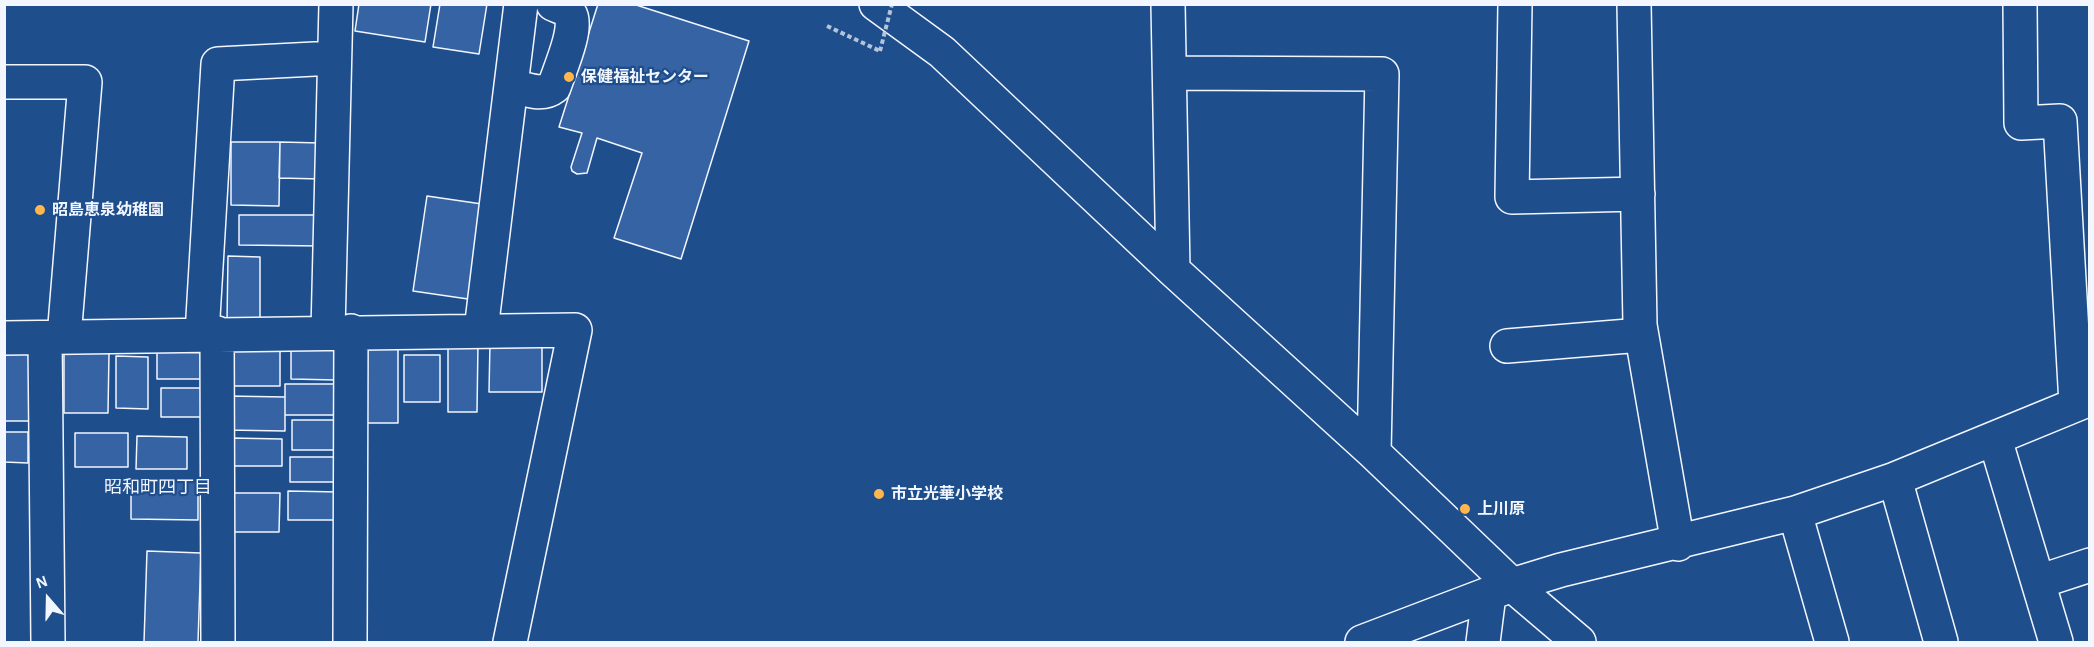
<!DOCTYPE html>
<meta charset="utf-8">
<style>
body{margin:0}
#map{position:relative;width:2094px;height:647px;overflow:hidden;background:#1f4e8c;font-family:"Alegreya Sans",sans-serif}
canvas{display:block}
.frame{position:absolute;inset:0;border:6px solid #f2f6ff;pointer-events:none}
.north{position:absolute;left:18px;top:569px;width:60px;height:60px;-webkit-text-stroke:4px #1f4e8c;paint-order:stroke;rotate:340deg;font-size:16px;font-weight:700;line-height:24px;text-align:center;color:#f2f6ff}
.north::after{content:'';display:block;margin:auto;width:21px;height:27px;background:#f2f6ff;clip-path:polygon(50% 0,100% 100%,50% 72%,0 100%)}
</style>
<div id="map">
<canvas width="2094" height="647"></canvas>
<div class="frame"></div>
<div class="north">N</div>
</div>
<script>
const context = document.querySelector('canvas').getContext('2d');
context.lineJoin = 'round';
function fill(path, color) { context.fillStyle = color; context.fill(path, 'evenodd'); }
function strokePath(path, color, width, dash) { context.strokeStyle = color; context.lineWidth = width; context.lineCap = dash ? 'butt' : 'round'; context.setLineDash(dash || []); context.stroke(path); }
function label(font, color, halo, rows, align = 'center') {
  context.font = font + ' "Alegreya Sans","Noto Sans JP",sans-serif'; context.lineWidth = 4.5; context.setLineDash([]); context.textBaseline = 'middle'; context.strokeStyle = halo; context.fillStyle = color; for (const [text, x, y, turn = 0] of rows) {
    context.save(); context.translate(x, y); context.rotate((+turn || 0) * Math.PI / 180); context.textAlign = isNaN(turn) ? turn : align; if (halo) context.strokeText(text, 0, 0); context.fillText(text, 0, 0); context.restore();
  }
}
const building = new Path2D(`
 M359,4H431L425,42L355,31Z
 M440,4H487L479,54L433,47Z
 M598,4H633L749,41L681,259L614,238L642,153L597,138L587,173L577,174L572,171L571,167L582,133L559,127Z
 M231,142H280L279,206L231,205Z
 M280,142L321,143V179L279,178Z
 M427,196L482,204L468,299L413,291Z
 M239,215H323L322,246L239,245Z
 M228,256L260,257V321H227Z
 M448,342L478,343L477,412H448Z
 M490,343H542V392H489Z
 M365,345H398V423H364Z
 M228,347H280V386H228Z
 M157,349H205V379H157Z
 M291,349H336V380L291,379Z
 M64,352L109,353L108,413H64Z
 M4,353H31V421H4Z
 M404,355H440V402H404Z
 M116,356L148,357V409L116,408Z
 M285,384H346V415H285Z
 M161,388H211L210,417H161Z
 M227,396L285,397V431L226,430Z
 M292,420H341V450H292Z
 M4,432H28V463L4,462Z
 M75,433H128V467H75Z
 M137,436L187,437V469H136Z
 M231,438L282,439V466H231Z
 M290,457H342V482H290Z
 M131,480H198V520L131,519Z
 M288,491L339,492V520H288Z
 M233,493H280L279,532H233Z
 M147,551L201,553L198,642H144Z`);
fill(building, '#3563a3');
strokePath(building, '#f2f6ff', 1.5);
const minor = new Path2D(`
 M876,4L942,52L1173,270L1374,453L1512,585L1579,642
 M1168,4L1173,270
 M1515,4L1512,197L1638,194
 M1634,4L1640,325L1678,544
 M2020,4L2021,123L2060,121L2076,404
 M1170,73L1382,74L1374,453
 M4,82H85L64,337
 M511,85C526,89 541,97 554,87C559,71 579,27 570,14C566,8 559,7 553,4
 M481,330L521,4
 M328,331L336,4
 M217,333L218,642
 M202,334L218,64L334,58
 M4,338L575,330L510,642
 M45,338L48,642
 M1507,346L1641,335
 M1995,439L2056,642
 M1895,479L1941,642
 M1795,513L1832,642
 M2038,582L2090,565
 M350,642L351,331
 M1362,642L1512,585L1561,570L1795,513L1895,479L2090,399
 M1483,642L1489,595`);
strokePath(minor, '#f2f6ff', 36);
strokePath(new Path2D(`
 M827,26L880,51`), '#b3c4dc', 4, [4.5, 3]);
strokePath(minor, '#1f4e8c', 33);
strokePath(new Path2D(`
 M880,51L892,4`), '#b3c4dc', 4, [4.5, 3]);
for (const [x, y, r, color] of [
 [569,77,6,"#ffb74d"],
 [40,210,6,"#ffb74d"],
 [879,494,6,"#ffb74d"],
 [1465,509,6,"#ffb74d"]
]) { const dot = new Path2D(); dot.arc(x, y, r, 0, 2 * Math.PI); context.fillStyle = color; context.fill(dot); strokePath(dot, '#1f4e8c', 2); }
label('bold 16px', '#f2f6ff', '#1f4e8c', [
 ["保健福祉センター",581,77],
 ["昭島恵泉幼稚園",52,210],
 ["市立光華小学校",891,494],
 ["上川原",1477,509]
], 'left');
label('18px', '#f2f6ff', '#1f4e8c', [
 ["昭和町四丁目",158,488]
]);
</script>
